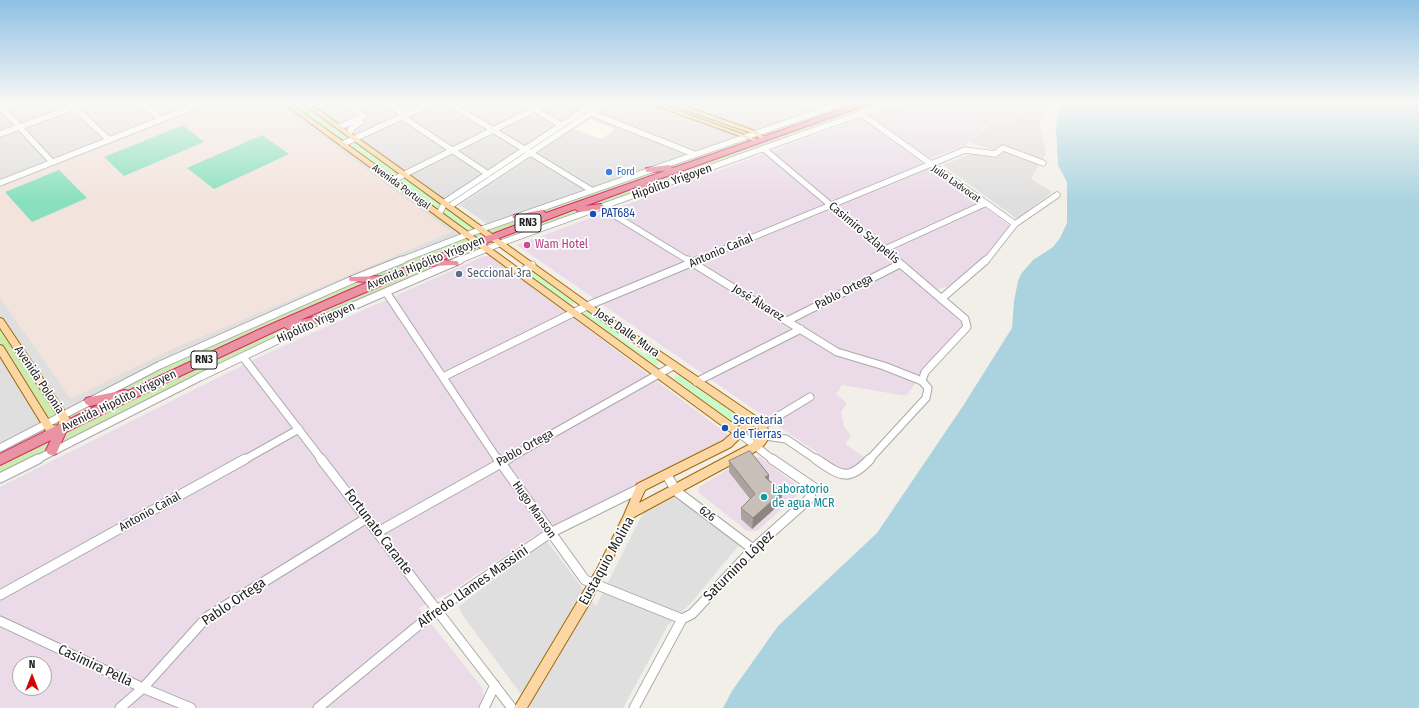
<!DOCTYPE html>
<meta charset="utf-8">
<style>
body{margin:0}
#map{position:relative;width:1419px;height:708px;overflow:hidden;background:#f2efe9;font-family:"Fira Sans Condensed",sans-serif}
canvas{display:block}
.north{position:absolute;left:12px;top:656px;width:40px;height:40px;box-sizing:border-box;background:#fff;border:1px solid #a7a7a7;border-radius:50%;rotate:0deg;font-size:11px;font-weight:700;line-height:16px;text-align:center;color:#222}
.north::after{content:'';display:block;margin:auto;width:14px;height:18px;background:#d40000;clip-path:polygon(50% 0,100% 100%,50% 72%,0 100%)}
</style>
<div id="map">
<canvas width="1419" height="708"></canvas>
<div class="north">N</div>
</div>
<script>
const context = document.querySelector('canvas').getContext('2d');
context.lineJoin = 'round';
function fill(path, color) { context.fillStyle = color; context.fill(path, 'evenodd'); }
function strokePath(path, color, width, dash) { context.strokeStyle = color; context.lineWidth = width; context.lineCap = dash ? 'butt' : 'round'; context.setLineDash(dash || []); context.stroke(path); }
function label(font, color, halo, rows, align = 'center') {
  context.font = font + ' "Fira Sans Condensed",sans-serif'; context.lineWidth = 3.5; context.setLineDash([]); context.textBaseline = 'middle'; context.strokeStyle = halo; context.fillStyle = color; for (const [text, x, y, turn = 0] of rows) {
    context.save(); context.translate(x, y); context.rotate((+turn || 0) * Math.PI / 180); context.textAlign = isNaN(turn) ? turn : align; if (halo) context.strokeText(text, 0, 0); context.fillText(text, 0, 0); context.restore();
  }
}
fill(new Path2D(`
 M0,103H606L450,206L493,236L0,478Z
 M612,103H838L490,226L460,205Z
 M1023,103H1049L1040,122L1046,153L1031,179L1052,192L1017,219L943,165L976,152L990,154L993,150L969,142L993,121L1012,126Z
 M678,493L740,544L690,604L668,625L623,708H531L461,613L459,606L546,540L596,606L644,511Z`), '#e0dfdf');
fill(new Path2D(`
 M902,103H1021L1011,125L992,120L964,146L923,161L1009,225V229L961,285L941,288L930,294L964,325L954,338L945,344L906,396L842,385L836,394L847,403L841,412L844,426L851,436L845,444L866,458L854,472L845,471L785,431L517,245Z
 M484,256H491L730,436L727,440L562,521L533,537L450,592L419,608L483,689V699L479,708H0V487L259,357ZM20,664H44V688H20Z
 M747,457H760L799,487L800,493L757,531H747L698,492L699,487Z`), '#ebdbe8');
fill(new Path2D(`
 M590,119L615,129L601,139L575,129Z`), '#ffffe5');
fill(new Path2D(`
 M212,103H275L452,232L170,350L71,399L0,298V186Z`), '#f3e3dd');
fill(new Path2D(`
 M286,103H305L445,202L595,103H606L450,206L482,229L745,136L652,103H670L756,133L843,103H890L501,243L324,319L0,478V448L47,423L0,348V321L63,415L160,365L468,234Z`), '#cdebb0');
fill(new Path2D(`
 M288,103H300L347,136L346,138L341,140Z
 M354,142L395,171L386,174L348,147L347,144Z
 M403,177L441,203L438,210L400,184L398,180Z
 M450,210L475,227L466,231L443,216L445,211Z
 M527,270L535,272L575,300L574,304L568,305L526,273Z
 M589,311L618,331L619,337L645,355L647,351L659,361L658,365H652L584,316V313Z
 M675,375H681L743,418L744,422L740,425H735L674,379Z`), '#c8facc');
fill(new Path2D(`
 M183,125L204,142L124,176L104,157Z
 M262,135L289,154L214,189L187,168Z
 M59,170L87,198L32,222L5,192Z`), '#88e0be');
fill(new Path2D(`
 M1060,103H1419V708H723L732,691L778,626L877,533L963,406L1012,328L1014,301L1018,281L1021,274L1033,260L1053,247L1060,238L1067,223V182L1058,165L1056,128Z`), '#aad3df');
const minorFar2 = new Path2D(`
 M70,103L109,140
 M142,103L161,119
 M347,103L363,116
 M387,103L405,115
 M449,103L591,190
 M524,103L561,125
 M0,106L52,162
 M591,113L694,154
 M860,113L1015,224
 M401,116L488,174
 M340,127L363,116
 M0,134L86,103
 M349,134L352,128L361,122
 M343,144L431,103
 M764,149L897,261
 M393,180L547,103
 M0,183L203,103
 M450,206L606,103
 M601,207L689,261
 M439,214L445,202L595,103
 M883,250L984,204
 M399,261L482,229L843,103
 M458,261L501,243L890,103
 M695,261L965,150L995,154L1003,148L1043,163
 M986,261L1015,224L1057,195`);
const minorFar1 = new Path2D(`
 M688,260L837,352L884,366L922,381L928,388L926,398L869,460
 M896,260L965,319L967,327L925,372L922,381
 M520,273L532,265
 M386,292L498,460
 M941,299L986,260
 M787,321L900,264
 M243,357L322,460
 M443,377L587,306L698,260
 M696,382L801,329
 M762,426L810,397
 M738,432L773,460
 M765,436L786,439L817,460
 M0,448L160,365L354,279L402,260
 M36,460L200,377L309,325L460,260
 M244,460L299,429
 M506,460L673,366`);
const minor = new Path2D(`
 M321,459L512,708
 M498,459L585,580L682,619
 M816,459C840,475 848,483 870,459
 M667,475L676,491L753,549
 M0,478L38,459
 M378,532L508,459
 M0,595L245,459
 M0,621L143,688L191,708
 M120,708L143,688L207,617L367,518
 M318,708L437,610L550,533L641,488
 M484,708L495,685
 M634,708L682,619L692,614L753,549L809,499L813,487L772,459`);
const major = new Path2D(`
 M283,103H290L738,427L747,421L584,308L302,103H309L590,304L760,419C772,430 772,438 760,449L634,517L589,604L527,708H514L597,569L624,515L637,484L723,441L732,433ZM755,426L759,429L760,435L752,443L639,503L645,490L731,447L750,428Z
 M649,103H657L761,141L758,143L756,142Z
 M682,105L758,132L767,139L764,141L754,134L680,108L679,107Z
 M0,318L3,319L68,416L70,419L64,433L52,434L46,431L0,356V345L3,346L52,425L58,426L60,419L0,328Z`);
const highway = new Path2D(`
 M860,103H871L645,184L667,183V187L640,190L636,187L585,206L601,204L606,207L604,209L579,212L575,209L442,260L457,261L459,263L457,265L427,266L300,320L324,315L329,319L328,322L289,330L284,327L161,385L66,432L56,454L52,455L48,454L46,450L51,440L0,465V454L102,403L90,406L86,404L84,401L86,398L125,390L128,391L258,330L368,282L350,281L349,279L350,277L383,276L537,217L517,220L512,217L514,215L542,210L546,213L665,171L646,172V168L669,165L673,168Z`);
strokePath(minorFar2, '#a9a9a9', 7);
strokePath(minorFar1, '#a9a9a9', 9);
strokePath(minor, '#a9a9a9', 11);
strokePath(major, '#a06b00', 2);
strokePath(highway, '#dc2a67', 2);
strokePath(minorFar2, '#fff', 5.5);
strokePath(minorFar1, '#fff', 7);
strokePath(minor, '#fff', 9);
fill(major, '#fcd6a4');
fill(highway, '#e892a2');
fill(new Path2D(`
 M729,461L769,475V480L782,492L781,503L752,529L741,519V508L750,499L729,472Z`), '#aba49e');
fill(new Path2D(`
 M769,475L768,486L765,477Z
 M782,492L781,503L752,529L753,518Z`), '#8b8681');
const building = new Path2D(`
 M750,451L769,475L765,477L782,492L753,518L741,508L755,494L729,461Z`);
fill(building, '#c7bfb8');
strokePath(building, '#8b8681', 1);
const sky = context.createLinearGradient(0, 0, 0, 202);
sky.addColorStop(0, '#8fc0e4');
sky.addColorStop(0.51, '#f9f8f5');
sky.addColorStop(1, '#f9f8f500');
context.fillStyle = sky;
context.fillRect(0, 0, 1419, 202);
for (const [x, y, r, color] of [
 [609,172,4,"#3f7fe0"],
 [593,214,4,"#1a4fb4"],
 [527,245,4,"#d1479c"],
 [459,274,4,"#5c6f8a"],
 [725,428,4,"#1a4fb4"],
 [764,497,4,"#0f9aa8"]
]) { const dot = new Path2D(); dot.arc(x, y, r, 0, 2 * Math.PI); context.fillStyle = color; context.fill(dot); strokePath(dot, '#fff', 1.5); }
label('10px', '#366cbe', '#fff', [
 ["Ford",617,172]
], 'left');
label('10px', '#222', '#fff', [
 ["Julio Ladvocat",956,184,35],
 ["Avenida Portugal",401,187,36]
]);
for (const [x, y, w] of [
 [528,223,26],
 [204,360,26]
]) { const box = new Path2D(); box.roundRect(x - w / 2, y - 9, w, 18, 3); context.fillStyle = '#fff'; context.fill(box); strokePath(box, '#222', 1); }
label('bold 11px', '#222', null, [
 ["RN3",528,223],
 ["RN3",204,360]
]);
label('12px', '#222', '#fff', [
 ["Hipólito Yrigoyen",672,182,-20],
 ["Casimiro Szlapelis",864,233,40],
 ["Antonio Cañal",721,251,-23],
 ["Avenida Hipólito Yrigoyen",426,263,-22],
 ["Pablo Ortega",844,292,-27],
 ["José Álvarez",758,303,32],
 ["Hipólito Yrigoyen",316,323,-24],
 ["José Dalle Mura",627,333,35],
 ["Avenida Polonia",39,380,56],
 ["Avenida Hipólito Yrigoyen",119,401,-26],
 ["Pablo Ortega",525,448,-29],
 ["Hugo Manson",534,510,55],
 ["Antonio Cañal",150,512,-29],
 ["626",707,514,37]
]);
label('12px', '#164399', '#fff', [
 ["PAT684",601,214],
 ["Secretaría",733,421],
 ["de Tierras",733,435]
], 'left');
label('12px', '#b23c85', '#fff', [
 ["Wam Hotel",535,245]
], 'left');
label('12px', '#4e5e75', '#fff', [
 ["Seccional 3ra",467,274]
], 'left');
label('12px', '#0d838f', '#fff', [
 ["Laboratorio",772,490],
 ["de agua MCR",772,504]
], 'left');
label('14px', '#222', '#fff', [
 ["Fortunato Carante",378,532,53],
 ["Eustaquio Molina",607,561,-61],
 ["Saturnino López",739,566,-45],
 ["Alfredo Llames Massini",473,587,-35],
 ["Pablo Ortega",234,602,-34],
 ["Casimira Pella",95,666,25]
]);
</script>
